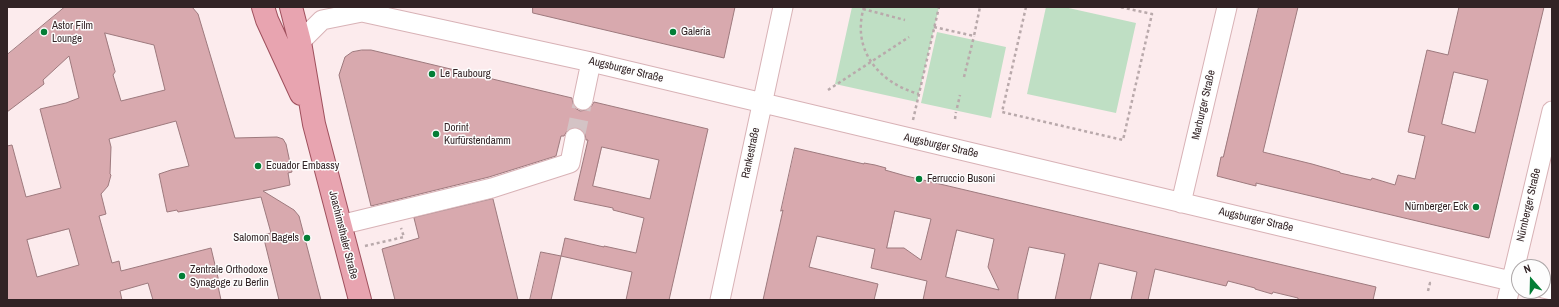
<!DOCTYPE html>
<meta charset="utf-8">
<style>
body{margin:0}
#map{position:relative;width:1559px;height:307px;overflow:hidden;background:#fcebed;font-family:"Archivo Narrow",sans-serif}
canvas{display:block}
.frame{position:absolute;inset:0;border:8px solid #322325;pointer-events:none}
.north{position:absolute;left:1511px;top:259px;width:40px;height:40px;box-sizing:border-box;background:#fdfdfd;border:1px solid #aca6a7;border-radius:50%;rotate:340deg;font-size:11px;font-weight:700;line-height:16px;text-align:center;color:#322325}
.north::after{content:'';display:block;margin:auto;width:14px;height:18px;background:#037e36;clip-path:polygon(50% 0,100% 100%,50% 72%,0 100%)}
</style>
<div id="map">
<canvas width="1559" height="307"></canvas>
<div class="frame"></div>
<div class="north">N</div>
</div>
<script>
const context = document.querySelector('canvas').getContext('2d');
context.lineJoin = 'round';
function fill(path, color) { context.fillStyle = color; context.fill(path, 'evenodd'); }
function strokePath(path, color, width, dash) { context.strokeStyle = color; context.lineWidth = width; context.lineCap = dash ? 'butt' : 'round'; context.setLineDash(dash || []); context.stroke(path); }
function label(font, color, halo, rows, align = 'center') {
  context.font = font + ' "Archivo Narrow",sans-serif'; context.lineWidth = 3; context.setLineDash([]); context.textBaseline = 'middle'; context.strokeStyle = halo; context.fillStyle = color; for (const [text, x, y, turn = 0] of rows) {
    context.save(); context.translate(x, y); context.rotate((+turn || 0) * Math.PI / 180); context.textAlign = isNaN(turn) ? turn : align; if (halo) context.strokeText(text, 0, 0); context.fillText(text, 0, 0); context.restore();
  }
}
fill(new Path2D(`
 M852,7H939L917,102L835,84Z
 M1046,7H1064L1136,23L1116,113L1027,94Z
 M937,32L1006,47L991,118L921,103Z`), '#bfdfc4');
const building = new Path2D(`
 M65,7H192L198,14L235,138L277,137L283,139L286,144L292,172L288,173L290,185L263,191L294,210L299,216L321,300H279L263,235L271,233L261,197L178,212L177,210L167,212L159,174L171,170L189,166L176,121L109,139L111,147L110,174L111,175L108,186L101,194L106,214L99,216L112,263L119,261L121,271L211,248L220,286H218L221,300H153L148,283L120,291L122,300H7V146L12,145L26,197L61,188L40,109L66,103L79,98L69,56L43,80L44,84L7,112V55ZM105,33L154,45L165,90L121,101L113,75L115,72ZM69,229L79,265L37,277L27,240Z
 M533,7H735L724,58L533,13Z
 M1259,7H1298L1263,152L1312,164L1340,172V173L1371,180L1372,178L1395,185L1398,175L1415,179L1425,136L1408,132L1427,50L1448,55L1459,7H1544L1489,238L1256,183V186L1217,176L1221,157H1223ZM1454,72L1488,80L1475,133L1442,124Z
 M362,50H371L572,98L573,104L575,108L580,111L587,110L591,107L594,102L708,129L669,300H626L632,272L561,256L565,238L604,247V246L636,253L644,218L613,210V208L574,200L588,140H586L585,134L583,130L578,127L571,128L567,131L564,136H561L556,156L489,177L371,206L339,75L345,57L352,52ZM602,147L659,160L650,199L593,186Z
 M795,148L864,164V163L875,165L886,168L885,170L906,176L1376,287L1373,300H1298V298L1273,292L1272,294L1255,289V288L1228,281L1226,286L1155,269L1148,300H1131L1137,272L1099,263L1090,300H1055L1065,254L1029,247L1018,294V300H923L927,281L871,268L875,249L817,236L809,267L878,284L874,300H763L783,210L781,211ZM895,211L931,219L921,260L904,248H887ZM957,230L994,239L988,267L999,290L946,277Z
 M493,199L518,300H395L382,249L419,238L414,218Z
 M541,252L561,256L551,300H530Z`);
fill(building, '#d8a9ae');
strokePath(building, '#9d797d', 1);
strokePath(new Path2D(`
 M575,138L583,100`), '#d4c3c5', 19, [19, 10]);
const minor = new Path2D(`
 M350,7L362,12L591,62L1519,283
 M300,42L322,20L362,12
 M583,100L591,62
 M1181,203L1227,7
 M340,225L492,188L570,163L575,138
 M1543,288L1552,290
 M720,300L783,7
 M1507,300L1552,111`);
const major = new Path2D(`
 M263,7L267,20L301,94
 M291,7L300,42L314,124L360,300`);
strokePath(minor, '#d8b2b6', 21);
strokePath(major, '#9f505d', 24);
strokePath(new Path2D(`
 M864,7C851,50 879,83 919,94
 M1026,7L1002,112L1123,140L1152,14L1120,7
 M863,9L905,20
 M934,27L974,36L980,7
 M964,77L974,36
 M828,90L909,37
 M957,108L960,95
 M955,119L956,112
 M913,120L939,7
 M365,246L404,237L401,228
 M1428,291L1430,283L1433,284`), '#b9a9ab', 2.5, [3, 3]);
strokePath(minor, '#fff', 19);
strokePath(major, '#e8a4b0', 22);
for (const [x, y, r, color] of [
 [44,32,4,"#037e36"],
 [673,32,4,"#037e36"],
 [432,74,4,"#037e36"],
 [436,134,4,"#037e36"],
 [258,166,4,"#037e36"],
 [919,179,4,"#037e36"],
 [1476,207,4,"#037e36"],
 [307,238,4,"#037e36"],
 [182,276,4,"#037e36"]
]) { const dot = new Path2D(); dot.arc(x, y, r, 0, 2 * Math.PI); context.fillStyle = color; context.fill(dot); strokePath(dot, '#fdfdfd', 1.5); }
label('11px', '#322325', '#fdfdfd', [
 ["Astor Film",52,26],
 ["Lounge",52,39],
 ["Galeria",681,32],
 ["Le Faubourg",440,74],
 ["Dorint",444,128],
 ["Kurfürstendamm",444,141],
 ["Ecuador Embassy",266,166],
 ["Ferruccio Busoni",927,179],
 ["Nürnberger Eck",1468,207,"right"],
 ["Salomon Bagels",299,238,"right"],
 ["Zentrale Orthodoxe",190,270],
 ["Synagoge zu Berlin",190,283]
], 'left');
label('11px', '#322325', '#fdfdfd', [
 ["Augsburger Straße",626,70,14],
 ["Marburger Straße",1204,105,-77],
 ["Augsburger Straße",941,146,13],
 ["Rankestraße",751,153,-78],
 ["Nürnberger Straße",1529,205,-77],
 ["Augsburger Straße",1256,220,13],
 ["Joachimsthaler Straße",343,235,76]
]);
</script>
